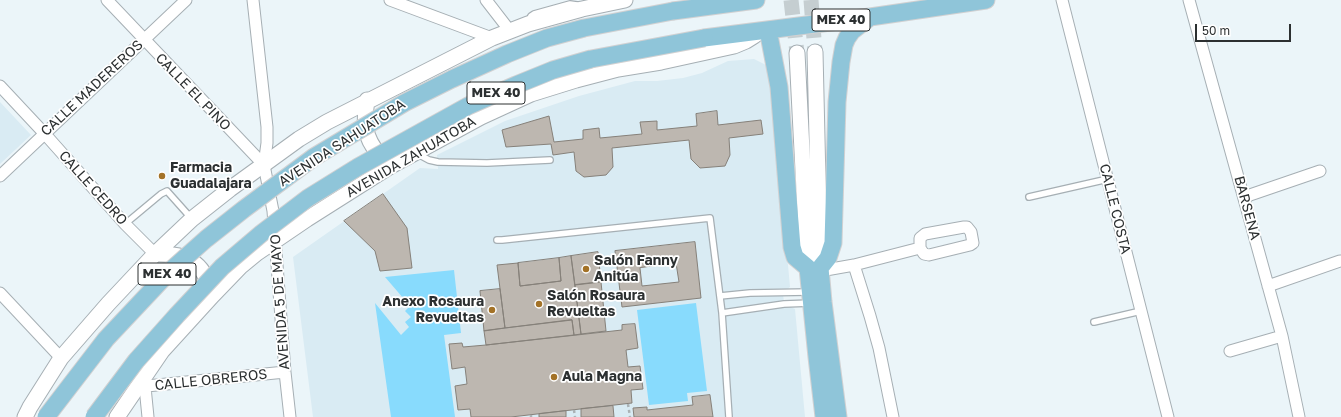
<!DOCTYPE html>
<meta charset="utf-8">
<style>
body{margin:0}
#map{position:relative;width:1341px;height:417px;overflow:hidden;background:#ebf5f9;font-family:"Golos Text",sans-serif}
canvas{display:block}
.scale{position:absolute;left:1195px;top:24px;width:96px;height:18px;box-sizing:border-box;border:2px solid #2c3031;border-top:0;padding-left:5px;font-size:12px;line-height:14px;white-space:nowrap;color:#2c3031;-webkit-text-stroke:3px #fff;paint-order:stroke}
</style>
<div id="map">
<canvas width="1341" height="417"></canvas>
<div class="scale">50 m</div>
</div>
<script>
const context = document.querySelector('canvas').getContext('2d');
context.lineJoin = 'round';
function fill(path, color) { context.fillStyle = color; context.fill(path, 'evenodd'); }
function strokePath(path, color, width, dash) { context.strokeStyle = color; context.lineWidth = width; context.lineCap = dash ? 'butt' : 'round'; context.setLineDash(dash || []); context.stroke(path); }
function label(font, color, halo, rows, align = 'center') {
  context.font = font + ' "Golos Text",sans-serif'; context.lineWidth = 3.5; context.setLineDash([]); context.textBaseline = 'middle'; context.strokeStyle = halo; context.fillStyle = color; for (const [text, x, y, turn = 0] of rows) {
    context.save(); context.translate(x, y); context.rotate((+turn || 0) * Math.PI / 180); context.textAlign = isNaN(turn) ? turn : align; if (halo) context.strokeText(text, 0, 0); context.fillText(text, 0, 0); context.restore();
  }
}
fill(new Path2D(`
 M754,59L770,67L790,287L783,292L784,304L795,309L805,417H313L293,257L420,168L438,169L437,155L505,121L579,96L635,81H657L683,78L702,73L728,61Z
 M0,102L31,135L0,164Z`), '#d9ebf3');
fill(new Path2D(`
 M454,270L461,333L444,335L455,417H391L375,303L401,335L409,327L405,322L411,317L405,311L410,306L385,277Z
 M696,303L707,391L687,393L688,401L649,405L637,310Z`), '#88dbfd');
const building = new Path2D(`
 M717,111L718,125L761,120L763,134L729,138L730,155L725,166L700,168L691,159L689,140L612,148L613,167L606,175L584,177L576,171L574,152L553,155L551,144L506,147L502,130L549,116L554,142L583,139V130L599,128L600,138L642,134L640,122L657,121V130L697,126L696,114Z
 M383,194L407,228L412,268L380,271L375,251L344,221Z
 M695,242L701,298L622,307L615,251ZM676,263L679,282L642,286L640,268Z
 M598,252L601,282L575,285L571,256Z
 M571,256L581,334L574,335L572,320L505,328L497,265L518,263L520,286L561,281L559,258Z
 M559,258L561,281L520,286L518,263Z
 M601,282L606,331L581,334L575,285Z
 M500,289L505,328L484,331L480,291Z
 M572,320L574,335L486,345L484,331Z
 M635,324L638,348L626,350L628,367L640,366L643,389L631,390L632,403L511,417H471L470,409L458,410L455,386L467,384L465,367L452,369L449,344L462,343L463,347L486,345L622,330V325Z
 M710,395L713,417H634L633,408L647,407V410L693,405L692,397Z
 M613,406L614,417H581V409Z
 M566,411V417H539V414Z`);
fill(building, '#bdb7b0');
strokePath(building, '#86817a', 1);
strokePath(new Path2D(`
 M791,0L797,53
 M811,0L815,52`), '#c5ced1', 15, [15, 8]);
const lane = new Path2D(`
 M529,20L531,16L534,14L570,4L577,5
 M416,153L429,160L438,162L487,163L550,160
 M1029,197L1108,179
 M125,224L161,194L167,191L192,219
 M497,240H502L710,218L722,313L729,417
 M720,296L750,293L809,292
 M722,313L784,304L811,303
 M1094,322L1141,311`);
const street = new Path2D(`
 M107,0L264,165
 M253,0L267,127V143L264,165L273,211L285,372L290,417
 M390,0L492,38
 M486,0L510,31
 M1062,0L1168,417
 M1189,0L1282,336L1299,417
 M0,86L44,133L125,224L155,254
 M0,176L186,0
 M1244,197L1320,171
 M854,265L870,316L879,348L893,417
 M820,271L854,265L920,248V238L925,234L964,227H967L971,232L973,243L970,245L929,255L924,254L920,248
 M1268,286L1340,261
 M0,293L61,358
 M1230,351L1282,336
 M137,387L285,372
 M145,387L148,417`);
const secondary = new Path2D(`
 M815,52L820,268
 M797,53L808,268
 M367,100C362,131 367,142 387,165
 M155,254C186,253 203,261 212,292
 M25,417L30,407L61,358L108,304L155,254L192,219L230,189L299,139L327,122L492,38L528,24L582,9L625,0
 M117,417L162,351L213,295L240,267L257,253L307,219L389,167L481,117L531,94L576,80L618,69L661,62L734,46L746,41L754,36L760,31`);
const primary = new Path2D(`
 M673,11L756,0
 M768,30L779,87L792,247L795,257L808,268L817,357L824,417
 M704,38L870,17L986,0
 M838,417L823,302L820,268L828,258L833,243L837,102L841,62L844,45L847,38L852,31L870,17`);
strokePath(lane, '#a6afb4', 8);
strokePath(street, '#a6afb4', 13);
strokePath(secondary, '#a6afb4', 17);
strokePath(primary, '#d1d1d2', 19);
strokePath(new Path2D(`
 M628,404L630,417
 M574,410L575,417
 M531,415V417`), '#aab2b5', 2.5, [3, 3]);
strokePath(lane, '#fff', 5.5);
strokePath(street, '#fff', 11);
strokePath(secondary, '#fff', 15);
strokePath(primary, '#8fc5d9', 17);
const primaryBridge = new Path2D(`
 M46,417L106,339L170,271L206,239L244,209L314,157L404,103L452,79L507,54L547,38L584,28L673,11
 M94,417L136,361L177,315L222,267L262,233L308,198L358,167L468,106L516,85L553,70L591,59L704,38`);
strokePath(primaryBridge, '#d1d1d2', 19, []);
strokePath(primaryBridge, '#8fc5d9', 17);
for (const [x, y, r, color] of [
 [162,176,4,"#a37227"],
 [586,269,4,"#a37227"],
 [539,304,4,"#a37227"],
 [492,310,4,"#a37227"],
 [554,377,4,"#a37227"]
]) { const dot = new Path2D(); dot.arc(x, y, r, 0, 2 * Math.PI); context.fillStyle = color; context.fill(dot); strokePath(dot, '#fff', 1.5); }
for (const [x, y, w] of [
 [841,20,58],
 [496,93,58],
 [167,274,58]
]) { const box = new Path2D(); box.roundRect(x - w / 2, y - 11, w, 22, 3); context.fillStyle = '#fff'; context.fill(box); strokePath(box, '#2c3031', 1); }
label('bold 13px', '#2c3031', null, [
 ["MEX 40",841,20],
 ["MEX 40",496,93],
 ["MEX 40",167,274]
]);
label('14px', '#2c3031', '#fff', [
 ["CALLE MADEREROS",92,88,-43],
 ["CALLE EL PINO",193,92,46],
 ["AVENIDA SAHUATOBA",342,143,-33],
 ["AVENIDA ZAHUATOBA",411,157,-30],
 ["CALLE CEDRO",93,188,48],
 ["BARSENA",1247,208,75],
 ["CALLE COSTA",1115,209,76],
 ["AVENIDA 5 DE MAYO",280,302,-94],
 ["CALLE OBREROS",211,380,-6]
]);
label('bold 14px', '#2c3031', '#fff', [
 ["Farmacia",170,168],
 ["Guadalajara",170,184],
 ["Salón Fanny",594,261],
 ["Anitúa",594,277],
 ["Salón Rosaura",547,296],
 ["Revueltas",547,312],
 ["Anexo Rosaura",484,302,"right"],
 ["Revueltas",484,318,"right"],
 ["Aula Magna",562,377]
], 'left');
</script>
